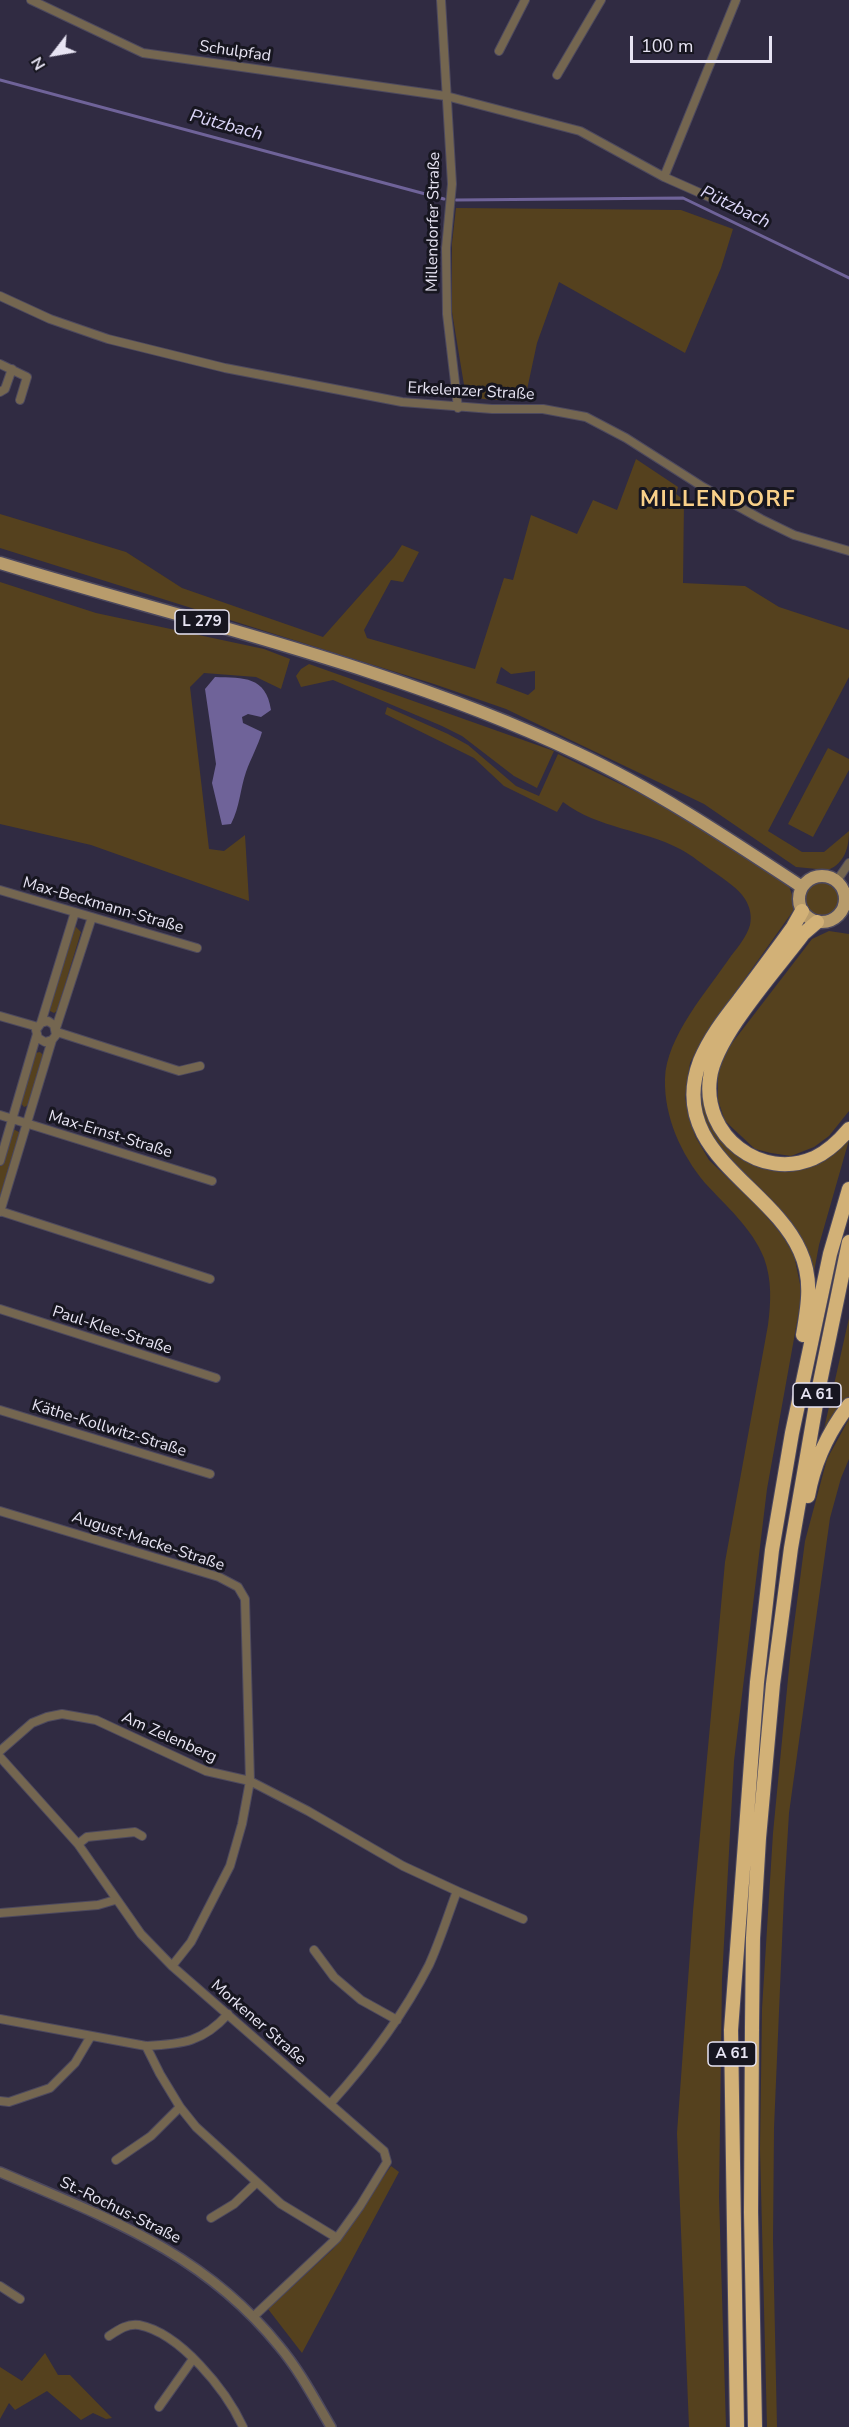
<!DOCTYPE html>
<meta charset="utf-8">
<style>
body{margin:0}
#map{position:relative;width:849px;height:2427px;overflow:hidden;background:#302b42;font-family:"Nunito Sans",sans-serif}
canvas{display:block}
.north{position:absolute;left:24px;top:24px;width:60px;height:60px;-webkit-text-stroke:4px #171620;paint-order:stroke;rotate:239deg;font-size:16px;font-weight:700;line-height:24px;text-align:center;color:#e7e4f3}
.north::after{content:'';display:block;margin:auto;width:21px;height:27px;background:#e7e4f3;clip-path:polygon(50% 0,100% 100%,50% 72%,0 100%)}
.scale{position:absolute;left:630px;top:36px;width:142px;height:27px;box-sizing:border-box;border:3px solid #e7e4f3;border-top:0;padding-left:8px;font-size:18px;line-height:21px;white-space:nowrap;color:#e7e4f3;-webkit-text-stroke:4px #171620;paint-order:stroke}
</style>
<div id="map">
<canvas width="849" height="2427"></canvas>
<div class="north">N</div>
<div class="scale">100 m</div>
</div>
<script>
const context = document.querySelector('canvas').getContext('2d');
context.lineJoin = 'round';
function fill(path, color) { context.fillStyle = color; context.fill(path, 'evenodd'); }
function strokePath(path, color, width, dash) { context.strokeStyle = color; context.lineWidth = width; context.lineCap = dash ? 'butt' : 'round'; context.setLineDash(dash || []); context.stroke(path); }
function label(font, color, halo, rows, align = 'center') {
  context.font = font + ' "Nunito Sans",sans-serif'; context.lineWidth = 6; context.setLineDash([]); context.textBaseline = 'middle'; context.strokeStyle = halo; context.fillStyle = color; for (const [text, x, y, turn = 0] of rows) {
    context.save(); context.translate(x, y); context.rotate((+turn || 0) * Math.PI / 180); context.textAlign = isNaN(turn) ? turn : align; if (halo) context.strokeText(text, 0, 0); context.fillText(text, 0, 0); context.restore();
  }
}
fill(new Path2D(`
 M456,208L681,210L733,229L721,268L685,353L559,282L537,343L525,399L493,400L466,397L452,312V243Z
 M636,459L678,487L676,494L684,500L683,583L745,586L779,607L849,630V677L768,831L802,852H824L849,831C849,847 845,863 828,870L796,867L704,804L506,709L434,684L0,548V514L126,552L182,588L323,637L394,557L402,545L419,552L403,582L391,580L364,630L367,638L475,669L504,578L513,580L531,515L577,534L593,500L617,510ZM501,667L511,674L535,671V689L528,695L496,683Z
 M0,582L96,613L264,649L290,659L281,689L256,677L204,673L190,687L209,849L224,851L245,835L249,901L91,845L0,824Z
 M309,664L554,751L537,788L514,776L462,736L442,726L333,680L301,687L296,676L301,669Z
 M387,707L448,734L468,745L516,786L539,796L558,754L678,812L789,886L793,898V911L707,1032L690,1063L685,1098L695,1136L709,1160L762,1211L782,1235L794,1255L802,1294L767,1489L734,1761L722,1979L719,2197L726,2427H689L677,2133L693,1911L725,1562L768,1325C771,1302 772,1280 764,1258C752,1228 726,1206 705,1183C681,1154 664,1117 665,1079C666,1037 708,990 731,956C738,947 747,936 750,925C752,916 750,907 745,899C738,888 725,880 714,872C703,865 692,855 680,849C642,829 599,829 563,802L557,812L504,786L474,758L385,714Z
 M828,748L849,759V770L813,837L788,824Z
 M802 899a20 20 0 1 1 40 0a20 20 0 1 1-40 0Z
 M76,927L81,932L57,1011L54,1013L50,1011L49,1008L73,928Z
 M829,931L849,934V1111L829,1136L814,1147L791,1156L771,1153L755,1149L725,1121L718,1100V1072L729,1047L812,939Z
 M40,1052L44,1056L29,1105L24,1107L20,1102L35,1053Z
 M707,1055H712L707,1077L729,1147L742,1159L761,1168L777,1171L797,1169L821,1162L849,1140L819,1245L814,1272L809,1262C783,1229 707,1147 701,1109C698,1090 703,1074 707,1055Z
 M13,1129L19,1132V1135L0,1196V1166L11,1131Z
 M849,1318V1399L824,1429Z
 M849,1419V1459L841,1478L830,1518L789,1813L784,1895L774,2128L773,2240L777,2427H767L760,2149L762,2009L773,1833L791,1648L805,1541L827,1459Z
 M391,2166L399,2172L302,2353L268,2309L333,2249Z
 M45,2353L58,2375H70L112,2418L106,2419L93,2413L81,2420L47,2391L15,2410L9,2403L0,2419V2367L22,2381Z`), '#55411e');
fill(new Path2D(`
 M215,677C244,678 266,676 271,710L261,717L248,714L242,717L243,723L262,732C258,746 251,758 246,772C240,789 240,807 231,824L222,825L212,783L216,764L205,689Z`), '#6f6399');
strokePath(new Path2D(`
 M0,80L444,199
 M456,200L683,198L849,278`), '#6f6399', 3);
const minor = new Path2D(`
 M31,0L143,53L446,96L580,131L664,177L752,216
 M441,0L452,184L446,248L447,314L458,408
 M499,51L525,0
 M557,75L601,0
 M664,177L736,0
 M0,296L50,319L108,339L225,368L402,402L492,409H543L586,417L626,438L703,487L761,519L794,535L849,551
 M0,364L27,377L20,400
 M0,392L5,389L12,369
 M836,882L849,863
 M0,890L197,948
 M0,1016L38,1027
 M41,1023L75,912
 M56,1028L92,917
 M57,1032L179,1071L200,1066
 M0,1115L212,1181
 M0,1161L37,1034
 M0,1211L210,1279
 M0,1212L52,1040L56,1035L54,1025L48,1021L41,1023L36,1030L38,1038L45,1042L52,1040
 M0,1309L216,1378
 M0,1410L210,1474
 M0,1511L219,1577L238,1587L245,1599L250,1781L242,1824L230,1866L191,1942L172,1966
 M0,1751L32,1723L47,1717L62,1714L96,1720L206,1771L250,1781L308,1811L403,1866L457,1891C448,1915 440,1941 429,1965C403,2016 368,2062 330,2104
 M0,1757L78,1844L141,1934L172,1966L384,2151L387,2162L360,2206L337,2238L253,2317
 M78,1844L87,1837L135,1832L142,1836
 M457,1891L523,1919
 M0,1913L98,1905L115,1900
 M314,1950L334,1977L361,2000L397,2020
 M0,2019L146,2046C183,2044 203,2042 228,2014
 M146,2046L160,2074L180,2107L196,2127L281,2204L337,2238
 M0,2101L9,2102L50,2088L75,2063L91,2036
 M116,2160L151,2136L180,2107
 M211,2218L234,2204L256,2183
 M0,2286L20,2299
 M109,2336C118,2330 128,2323 139,2325C180,2333 226,2390 243,2427
 M159,2407L193,2359`);
const tertiary = new Path2D(`
 M0,2172C107,2218 203,2252 279,2346C300,2371 315,2400 331,2427`);
const primary = new Path2D(`
 M0,563C193,622 393,666 577,753C656,790 729,839 802,887
 M799 899a23 23 0 1 1 46 0a23 23 0 1 1-46 0Z`);
const motorway = new Path2D(`
 M802,911L793,927C775,952 757,976 739,1000C724,1019 709,1039 700,1061C666,1151 771,1185 800,1251C813,1279 808,1306 803,1335
 M817,922L803,934C777,969 715,1037 710,1078C702,1136 761,1181 814,1158C829,1151 839,1141 849,1129
 M808,1496C814,1463 829,1431 849,1405
 M737,2427L731,2030L757,1682L772,1550L792,1433L830,1254L849,1189
 M755,2427L751,2212L752,2026L753,1938L759,1838L773,1684L791,1548L819,1387L849,1242`);
strokePath(minor, '#4d495e', 10);
strokePath(tertiary, '#4d495e', 12);
strokePath(primary, '#4d495e', 15);
strokePath(motorway, '#4d495e', 16);
strokePath(minor, '#746650', 8);
strokePath(tertiary, '#746650', 9);
strokePath(primary, '#b89c6c', 12);
strokePath(motorway, '#d2b177', 14);
for (const [x, y, w] of [
 [202,622,54],
 [817,1395,48],
 [732,2054,48]
]) { const box = new Path2D(); box.roundRect(x - w / 2, y - 12, w, 24, 4.5); context.fillStyle = '#171620'; context.fill(box); strokePath(box, '#e7e4f3', 1.5); }
label('bold 15px', '#e7e4f3', null, [
 ["L 279",202,622],
 ["A 61",817,1395],
 ["A 61",732,2054]
]);
label('16px', '#e7e4f3', '#171620', [
 ["Schulpfad",235,52,8],
 ["Millendorfer Straße",434,222,-89],
 ["Erkelenzer Straße",471,392,3],
 ["Max-Beckmann-Straße",103,906,16],
 ["Max-Ernst-Straße",110,1135,17],
 ["Paul-Klee-Straße",112,1331,18],
 ["Käthe-Kollwitz-Straße",109,1429,17],
 ["August-Macke-Straße",148,1542,18],
 ["Am Zelenberg",169,1738,24],
 ["Morkener Straße",258,2023,41],
 ["St.-Rochus-Straße",120,2211,26]
]);
label('italic 18px', '#ddd7f9', '#171620', [
 ["Pützbach",226,126,15],
 ["Pützbach",735,208,26]
]);
context.letterSpacing = '1.5px';
label('bold 22px', '#f9d089', '#171620', [
 ["MILLENDORF",718,501]
]);
context.letterSpacing = '0px';
</script>
